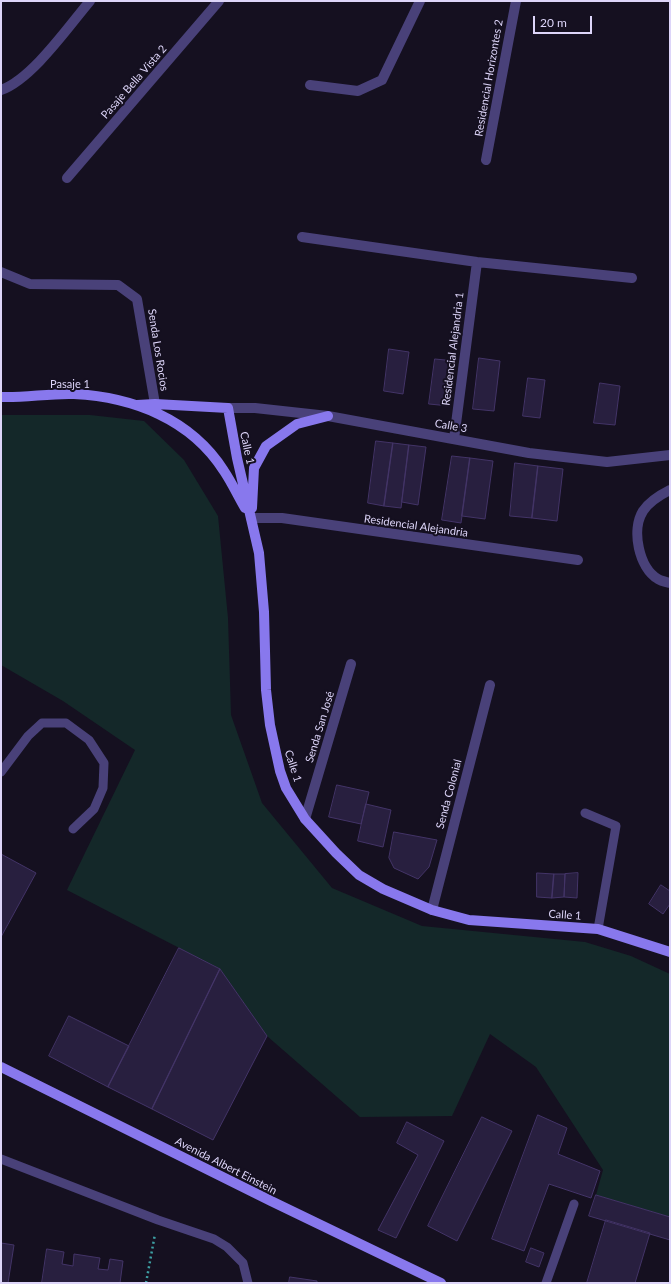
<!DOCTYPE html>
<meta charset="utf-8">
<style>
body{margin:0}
#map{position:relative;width:671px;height:1284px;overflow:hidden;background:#151020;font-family:Lato,sans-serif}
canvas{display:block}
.frame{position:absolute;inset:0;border:2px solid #ddd5f9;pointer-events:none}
.scale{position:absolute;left:533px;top:16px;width:59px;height:18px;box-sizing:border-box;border:2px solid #ddd5f9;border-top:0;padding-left:5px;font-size:12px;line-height:14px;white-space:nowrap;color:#ddd5f9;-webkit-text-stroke:3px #151020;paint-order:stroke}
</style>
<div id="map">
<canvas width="671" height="1284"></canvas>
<div class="frame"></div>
<div class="scale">20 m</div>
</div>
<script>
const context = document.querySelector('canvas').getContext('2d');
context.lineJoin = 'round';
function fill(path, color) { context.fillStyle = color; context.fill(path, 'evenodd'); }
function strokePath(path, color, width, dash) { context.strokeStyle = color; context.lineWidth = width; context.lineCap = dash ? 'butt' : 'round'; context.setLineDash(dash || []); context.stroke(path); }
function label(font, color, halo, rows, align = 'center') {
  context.font = font + ' Lato,sans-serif'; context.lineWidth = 4; context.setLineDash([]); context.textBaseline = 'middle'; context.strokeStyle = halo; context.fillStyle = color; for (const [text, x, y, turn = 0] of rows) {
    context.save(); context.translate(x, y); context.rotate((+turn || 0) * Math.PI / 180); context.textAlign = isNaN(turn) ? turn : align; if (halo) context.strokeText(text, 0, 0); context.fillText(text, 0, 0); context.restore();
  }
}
fill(new Path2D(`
 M1,415H90L144,421L184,460L218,516L228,618L231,715L262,803L332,888L422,926L585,942L631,956L670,974V1217L596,1195L603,1170L536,1067L490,1034L452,1116L360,1117L267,1036L220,969L67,890L135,750L63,701L1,665Z`), '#142829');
const building = new Path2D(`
 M389,349L409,352L403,394L384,391Z
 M479,358L500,361L494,411L473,409Z
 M435,359L455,361L449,406L429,404Z
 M528,378L545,380L540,418L523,416Z
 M600,383L620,386L615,425L594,423Z
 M376,441L393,443L384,506L368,503Z
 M393,443L409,445L401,508L384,506Z
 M409,445L426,447L418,505L402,502Z
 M452,456L470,458L461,523L442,520Z
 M470,458L493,461L485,519L462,516Z
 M515,463L538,466L532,518L510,516Z
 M538,466L563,469L557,521L532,518Z
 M337,785L369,792L361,824L329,817Z
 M366,804L391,810L383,847L358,841Z
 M394,832L437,840L429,867L418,879L394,868L389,858Z
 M1,854L36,873L1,937Z
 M537,873L554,874L552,898L537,897Z
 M578,873L577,898L564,897L565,874Z
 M554,874H565L564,897L552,898Z
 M661,885L670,891V904L663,914L649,904Z
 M179,948L220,969L152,1109L108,1087Z
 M220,969L267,1036L213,1140L152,1109Z
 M69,1016L129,1046L108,1087L49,1056Z
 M538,1115L567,1128L558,1154L600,1171L591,1198L549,1184L524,1251L492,1239Z
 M482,1117L512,1131L457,1241L428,1226Z
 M407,1122L444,1141L396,1238L378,1230L418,1155L397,1143Z
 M596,1195L670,1217V1240L589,1216Z
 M606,1220L650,1233L635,1283H587Z
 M1,1243L14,1245L8,1283H1Z
 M531,1248L544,1253L539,1267L526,1262Z
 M47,1249L64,1252L62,1264L73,1266L74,1254L100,1258L98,1269L108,1270L110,1259L123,1261L120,1283H42Z
 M290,1277L317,1281V1283H289Z`);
fill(building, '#281f3f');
strokePath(building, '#433467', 1);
strokePath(new Path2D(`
 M146,1283L155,1234`), '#3ea0a4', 2.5, [2, 3]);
strokePath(new Path2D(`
 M1,772L28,736L42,723H66L89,740L104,763L103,788L94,809L73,829
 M585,813L616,826L598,929
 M1,1159L158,1220L214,1239L227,1247L243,1263L248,1283
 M546,1283L574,1204`), '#494179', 9);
strokePath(new Path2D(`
 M310,85L358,91L382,80L420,1
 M1,90C32,79 68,27 90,1
 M486,160L516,1
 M67,178L219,1
 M302,237L477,262L632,278
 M1,272L30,284L118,285L137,299L155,404
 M228,408H255L328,416L529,453L607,462L670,455
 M454,439L477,262
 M670,490C660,495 649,502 643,511C631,530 639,568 658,579C661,581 666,582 670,583
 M251,518H282L578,560
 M305,819L351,664
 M432,910L490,685`), '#494179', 10);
strokePath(new Path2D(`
 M1,397C25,398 50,393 74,394C133,397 191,419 224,471C232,483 238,496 245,508
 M137,405L155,404L228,408L237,458L259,553L264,612L266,690L270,725L280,771L286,788L305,819L336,853L359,875L383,889L432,910L469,920L598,929L670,952
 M252,508L254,468L266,446L297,424L328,416
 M1,1067L271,1201L441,1283`), '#8878ed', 10);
label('11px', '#ddd5f9', '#151020', [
 ["Residencial Horizontes 2",489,78,-80],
 ["Pasaje Bella Vista 2",134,82,-49],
 ["Residencial Alejandria 1",453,349,-83],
 ["Senda Los Rocios",158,350,81],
 ["Pasaje 1",70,384],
 ["Calle 3",451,426,10],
 ["Calle 1",247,448,78],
 ["Residencial Alejandria",416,526,8],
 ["Senda San José",320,727,-73],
 ["Calle 1",293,766,72],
 ["Senda Colonial",449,794,-75],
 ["Calle 1",565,915,4],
 ["Avenida Albert Einstein",226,1166,27]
]);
</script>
